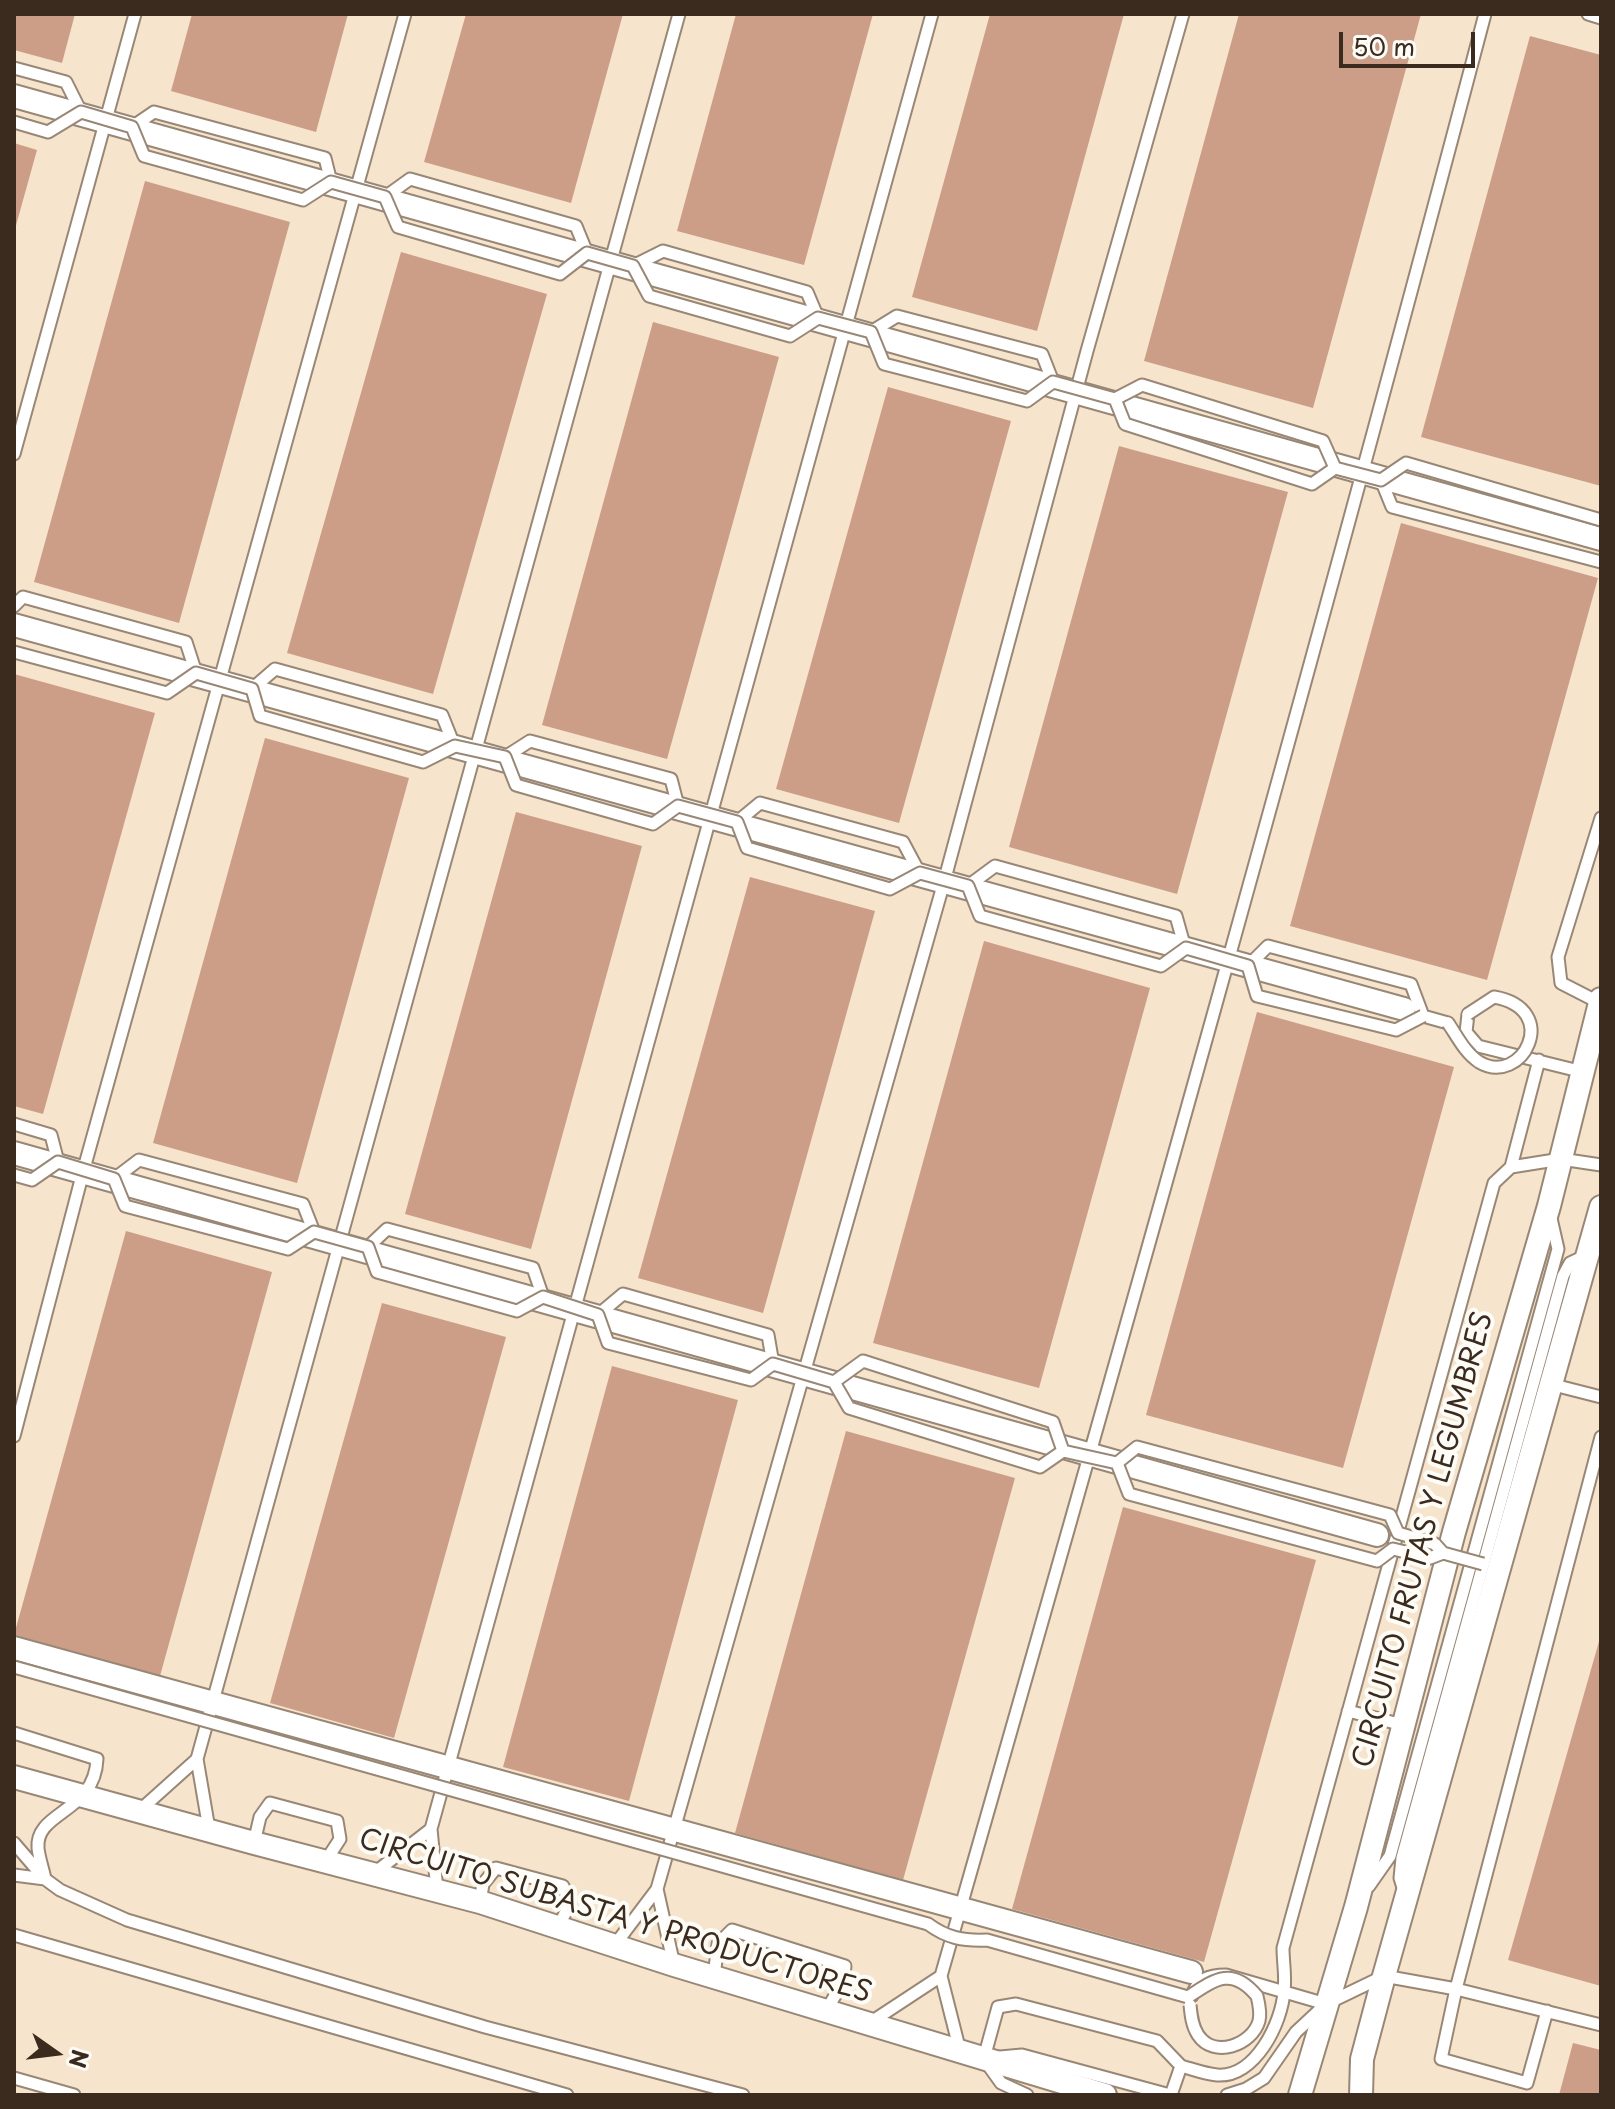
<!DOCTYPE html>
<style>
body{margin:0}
#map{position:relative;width:1615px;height:2109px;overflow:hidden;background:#f7e4cd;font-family:"Playpen Sans",sans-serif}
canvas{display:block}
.frame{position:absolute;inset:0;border:16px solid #3b2a1e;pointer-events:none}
.north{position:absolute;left:16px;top:2013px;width:80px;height:80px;-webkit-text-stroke:6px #fdfcf7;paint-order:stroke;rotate:104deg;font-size:22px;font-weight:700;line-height:32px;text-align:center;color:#3b2a1e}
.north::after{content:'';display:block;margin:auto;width:28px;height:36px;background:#3b2a1e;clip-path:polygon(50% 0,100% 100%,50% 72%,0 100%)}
.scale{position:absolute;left:1339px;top:32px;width:136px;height:36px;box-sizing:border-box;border:4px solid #3b2a1e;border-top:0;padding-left:10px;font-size:24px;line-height:28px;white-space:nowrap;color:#3b2a1e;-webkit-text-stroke:6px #fdfcf7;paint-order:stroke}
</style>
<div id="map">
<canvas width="1615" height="2109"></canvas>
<div class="frame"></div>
<div class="north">N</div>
<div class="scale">50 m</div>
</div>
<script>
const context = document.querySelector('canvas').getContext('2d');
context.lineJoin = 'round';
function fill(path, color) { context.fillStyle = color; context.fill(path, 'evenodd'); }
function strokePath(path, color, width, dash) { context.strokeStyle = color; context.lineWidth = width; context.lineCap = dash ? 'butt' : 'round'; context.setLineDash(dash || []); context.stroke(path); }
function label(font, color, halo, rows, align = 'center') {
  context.font = font + ' "Playpen Sans",sans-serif'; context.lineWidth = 8; context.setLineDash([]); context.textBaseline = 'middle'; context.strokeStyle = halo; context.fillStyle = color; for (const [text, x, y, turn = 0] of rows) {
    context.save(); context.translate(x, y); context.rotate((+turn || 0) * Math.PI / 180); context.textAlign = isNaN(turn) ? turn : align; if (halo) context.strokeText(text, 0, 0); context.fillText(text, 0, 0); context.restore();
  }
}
fill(new Path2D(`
 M14,14H75L62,63L14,50Z
 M192,14H348L316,132L171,91Z
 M466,14H623L571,203L424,162Z
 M736,14H873L804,265L677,231Z
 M990,14H1124L1037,331L912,297Z
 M1239,14H1421L1313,408L1144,361Z
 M1530,36L1601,55V486L1421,437Z
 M14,143L37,150L15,229H14Z
 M145,181L290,222L179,623L34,582Z
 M401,252L547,294L433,694L287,653Z
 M653,322L779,357L667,759L542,725Z
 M888,387L1011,421L899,823L776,789Z
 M1119,446L1288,492L1177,894L1009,847Z
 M1401,523L1598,578L1487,980L1290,926Z
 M14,674L155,713L43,1114L14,1106Z
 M265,738L409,778L297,1183L153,1143Z
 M516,812L642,846L531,1249L405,1214Z
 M750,877L875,911L763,1313L638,1278Z
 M984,941L1150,988L1039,1388L873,1343Z
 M1257,1012L1454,1067L1343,1468L1146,1415Z
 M126,1231L272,1272L160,1676L14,1635Z
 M382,1303L506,1337L394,1738L270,1703Z
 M612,1366L738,1400L629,1801L503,1767Z
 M846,1431L1015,1478L903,1880L735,1833Z
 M1123,1507L1316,1560L1204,1962L1012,1909Z
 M1600,1638H1601V1986L1508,1960Z
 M1573,2043L1601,2050V2095H1559Z`), '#cd9e87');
const lane = new Path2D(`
 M1588,14L1601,18
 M14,68L66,82L81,112
 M132,127L154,112L325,158L331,182
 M385,197L410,179L576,226L587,253
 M633,266L663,251L807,292L818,318
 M871,332L897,316L1042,354L1053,382
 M14,454L135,14
 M1381,480L1392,507L1601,562
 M14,606L23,597L186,642L196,673
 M252,689L275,669L442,715L454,745
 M505,757L530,741L671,779L678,806
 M737,822L760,803L903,842L919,872
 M968,886L995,866L1176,916L1185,948
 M1248,966L1268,946L1411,984L1423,1016L1448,1023
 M1600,1003L1561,983L1558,957L1601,818
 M1468,1014L1466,1032L1478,1046L1583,1072
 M14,1124L51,1135L58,1162
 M1511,1167L1539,1060
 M114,1179L139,1160L303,1204L314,1232
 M368,1247L387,1229L533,1268L543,1297
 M598,1315L623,1294L768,1335L773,1364
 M1550,1384L1601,1397
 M14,1436L83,1172L405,14
 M1348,1711L1403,1725
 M14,1733L97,1759C95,1813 35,1811 38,1848C39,1858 43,1869 45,1879L60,1890L127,1920L485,2027L743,2095
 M139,1811L197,1759
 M209,1829L197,1759L679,14
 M14,1843L45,1879L14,1875
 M254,1843L260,1817L270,1803L337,1821L340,1839L325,1862
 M373,1874L431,1829
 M1369,1886L1390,1856L1558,1249L1550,1214
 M657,1889L674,1965
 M437,1890L431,1829L932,14
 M1404,1891L1400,1878L1402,1858L1563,1276L1570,1263L1587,1255
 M480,1902L483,1884L496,1868L563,1886L570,1904L559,1925
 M14,1935L567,2095
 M614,1946L657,1889L944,882L1087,351L1183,14
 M714,1976L718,1944L732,1930L845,1966L843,1982L826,2011
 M1192,1996C1197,1979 1209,1975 1226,1975L1326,2004
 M1547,2011L1527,2083L1441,2059L1456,1989L1601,1437
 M868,2024L941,1976
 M960,2051L941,1976C1128,1323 1312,670 1485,14
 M1000,2057L1022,2055L1170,2095
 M984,2058L998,2007L1016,2004L1157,2041L1181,2066L1171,2095
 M986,2062L1001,2083L1027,2095
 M1181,2066C1192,2069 1205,2074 1217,2075C1255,2078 1282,2023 1284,1991C1286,1977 1283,1962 1283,1948L1494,1183L1511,1167L1561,1159L1601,1165
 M14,2078L74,2095
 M1227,2095L1246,2089L1264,2078L1296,2032L1326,2004L1384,1976L1456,1989L1601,2025`);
const street = new Path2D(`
 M14,96L1601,539
 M14,625L1404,1009
 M14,1153L1377,1535
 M14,1648L1191,1972
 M14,1777L254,1843L480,1902L674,1965L1105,2095
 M1300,2095L1356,1907L1454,1532L1549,1206L1601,999
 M1361,2095L1362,2059L1384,1976L1601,1207`);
strokePath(lane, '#998776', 15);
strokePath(street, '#998776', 26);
strokePath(lane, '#fff', 11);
strokePath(street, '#fff', 22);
const laneBridge = new Path2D(`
 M14,122L48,132L81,112L132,127L144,156L303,200L331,182L385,197L398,227L560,274L587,253L633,266L649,296L790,336L818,318L871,332L884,364L1027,401L1053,382L1115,399L1142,385L1323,441L1335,468
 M1115,399L1125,424L1312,484L1335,468
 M1335,468L1381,480L1406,463L1601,520
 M14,652L167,693L196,673L252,689L260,716L423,762L455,746L505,757L516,785L653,824L678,806L737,822L747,848L890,889L920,873L968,886L980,916L1161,966L1186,948L1248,966L1257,996L1396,1030L1423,1016
 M1448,1023C1457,1036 1465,1053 1479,1062C1522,1088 1563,1009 1494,997L1468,1014
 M14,1175L32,1180L58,1162L114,1179L125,1206L288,1249L314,1232L368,1247L377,1272L517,1311L543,1297L598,1315L608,1343L751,1380L773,1364L834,1382L849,1408L1040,1467L1063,1451L1117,1463
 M834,1382L863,1361L1053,1422L1063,1451
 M1117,1463L1129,1494L1377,1561L1393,1549L1430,1558L1443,1553L1483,1564
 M1117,1463L1137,1447L1390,1515L1398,1533L1435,1544L1443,1553
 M14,1667L928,1924C947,1938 963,1941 987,1940L1188,1997C1215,1979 1232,1966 1257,1996C1259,2004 1261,2013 1259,2021C1252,2045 1214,2059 1198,2035C1192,2026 1191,2015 1190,2005`);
strokePath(laneBridge, '#998776', 15, []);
strokePath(laneBridge, '#fff', 11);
label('28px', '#3b2a1e', '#fdfcf7', [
 ["CIRCUITO FRUTAS Y LEGUMBRES",1424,1540,-75],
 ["CIRCUITO SUBASTA Y PRODUCTORES",615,1917,17]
]);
</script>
